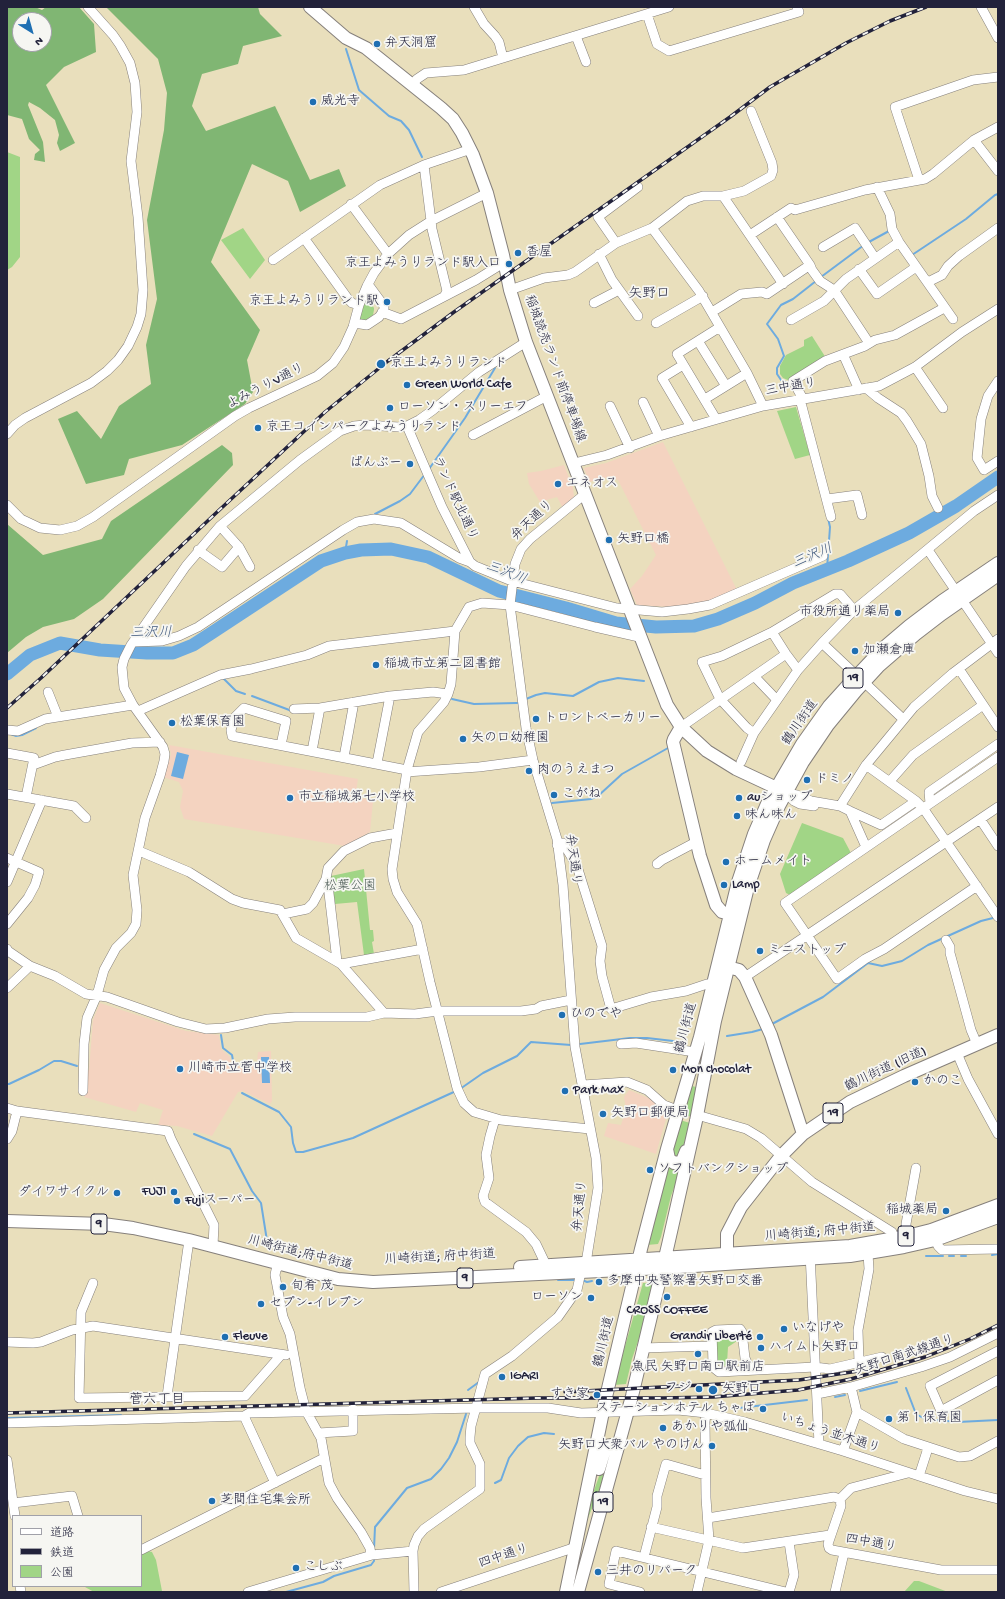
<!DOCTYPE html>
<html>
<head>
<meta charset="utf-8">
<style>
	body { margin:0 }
	#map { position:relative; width:1005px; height:1599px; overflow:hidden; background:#e9dfbc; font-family:"Gochi Hand","Klee One",sans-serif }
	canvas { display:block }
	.frame { position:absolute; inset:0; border:8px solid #22223b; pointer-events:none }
	.legend { position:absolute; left:12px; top:1515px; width:130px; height:72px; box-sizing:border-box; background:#f6f6f2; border:1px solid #a1a1a9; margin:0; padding:5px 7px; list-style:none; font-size:12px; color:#22223b }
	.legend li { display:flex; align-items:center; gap:8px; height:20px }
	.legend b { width:20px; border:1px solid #a1a1a9 }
	.north { position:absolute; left:12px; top:12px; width:40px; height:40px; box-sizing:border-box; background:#f6f6f2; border:1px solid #a1a1a9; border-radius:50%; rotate:143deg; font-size:11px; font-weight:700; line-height:16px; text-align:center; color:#22223b }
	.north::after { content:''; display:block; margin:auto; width:14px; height:18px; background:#1f6fb2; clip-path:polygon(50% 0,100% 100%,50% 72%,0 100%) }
</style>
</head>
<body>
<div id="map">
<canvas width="1005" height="1599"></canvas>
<div class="frame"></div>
<ul class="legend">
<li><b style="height:5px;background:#fff"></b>道路</li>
<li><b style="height:5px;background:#22223b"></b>鉄道</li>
<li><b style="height:11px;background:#a1d586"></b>公園</li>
</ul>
<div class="north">N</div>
</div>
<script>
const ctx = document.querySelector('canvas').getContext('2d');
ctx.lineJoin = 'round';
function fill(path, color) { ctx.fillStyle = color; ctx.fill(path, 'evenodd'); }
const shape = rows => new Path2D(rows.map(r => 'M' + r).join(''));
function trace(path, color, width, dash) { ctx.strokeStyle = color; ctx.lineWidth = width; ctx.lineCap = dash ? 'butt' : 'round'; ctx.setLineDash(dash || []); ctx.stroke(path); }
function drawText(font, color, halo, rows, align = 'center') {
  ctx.font = font + ' "Gochi Hand","Klee One",sans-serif'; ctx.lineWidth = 3.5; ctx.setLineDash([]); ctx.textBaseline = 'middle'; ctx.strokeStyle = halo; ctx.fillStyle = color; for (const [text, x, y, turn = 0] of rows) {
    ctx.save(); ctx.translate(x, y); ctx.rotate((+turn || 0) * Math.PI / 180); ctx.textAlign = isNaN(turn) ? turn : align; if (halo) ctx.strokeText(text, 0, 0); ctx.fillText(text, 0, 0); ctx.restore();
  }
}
fill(shape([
	[663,442,737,590,709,602,671,607,637,605,630,589,642,576,656,555,618,480,609,477,589,482,584,468,606,463],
	[564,465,573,488,574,498,563,508,557,497,540,502,529,484,527,473,541,471],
	[169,745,358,779,356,792,362,798,373,801,370,832,345,846,184,819,180,807,183,791,179,782,163,777,171,754],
	[100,1003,186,1031,219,1035,221,1049,230,1057,232,1068,257,1062,258,1052,271,1051,272,1101,270,1104,243,1091,238,1092,212,1136,177,1126,158,1125,163,1110,140,1103,136,1112,84,1097,87,1092,86,1071,89,1070,93,1020],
	[629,1090,653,1100,666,1110,667,1115,656,1154,604,1136,608,1123,621,1125,626,1109,624,1097]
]), '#f4d3c0');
fill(shape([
	[7,152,20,157,20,257,12,267,7,270],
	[243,228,265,260,250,279,221,240],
	[368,299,374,308,374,310,373,315,365,321,359,319,366,300],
	[812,336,826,358,790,381,783,378,780,374,780,366,786,355,804,346,804,340],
	[796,407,810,455,795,459,777,411],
	[802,823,843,838,851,853,790,895,786,893,780,874],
	[364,869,370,930,373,930,374,941,372,942,374,954,364,955,357,902,335,904,331,876],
	[692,1086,696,1087,692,1117,680,1114],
	[680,1120,690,1123,690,1126,679,1159,671,1156],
	[669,1165,682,1166,671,1196,661,1237,658,1244,647,1245],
	[643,1283,654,1283,645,1321,632,1359,626,1384,614,1385],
	[731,1333,737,1337,737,1341,728,1347,727,1363,725,1366,720,1363,717,1359,716,1337,719,1334],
	[609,1448,610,1462,585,1526,591,1499],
	[148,1551,152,1552,156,1560,162,1591,94,1592,85,1587,70,1586,141,1586,141,1554],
	[914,1581,919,1581,948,1592,904,1592]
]), '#a1d586');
fill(shape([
	[7,7,35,7,42,10,46,7,79,7,94,24,96,52,64,67,46,85,75,143,60,151,57,143,59,135,55,120,40,108,29,102,28,105,43,142,45,162,34,160,35,154,40,150,29,139,22,119,7,115],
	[20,20,44,20,44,44,20,44],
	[106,7,258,7,260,14,282,36,243,46,238,64,202,74,192,106,206,131,275,106,310,180,339,169,346,186,300,212,288,181,252,164,211,262,260,330,247,360,253,392,245,404,182,445,129,459,124,475,86,484,58,419,77,411,101,439,119,406,151,384,146,345,157,299,147,220,164,130,167,93,158,59],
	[222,445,232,453,233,465,103,599,74,619,43,627,26,637,7,653,7,524,43,555,102,539,111,521]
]), '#80b673');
fill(shape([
	[177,752,189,755,183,779,171,776],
	[261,1057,269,1057,270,1083,262,1083]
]), '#6dabdf');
trace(shape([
	[346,49,359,90,389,116,401,121,409,130,422,157],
	[867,243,889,231],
	[912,255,966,219,995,195,998,194],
	[821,277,864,245],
	[791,385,781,380,777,374,777,368,784,356,778,339,767,324,781,305,793,299,816,281],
	[429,469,465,418,495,368],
	[375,514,400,501,410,494,425,474],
	[345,553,347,541],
	[827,569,830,527,828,518],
	[224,679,236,691,245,694],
	[252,696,292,711],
	[452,699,474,704,517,703],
	[526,699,536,695,545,693,573,696,599,682,618,678,644,681],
	[11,734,16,736,22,735,36,728],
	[552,803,591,799,598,796,622,774,668,748],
	[772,1024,823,997,868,963,882,966,902,961,928,945,981,921,993,918],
	[221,1035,223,1048,232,1055,234,1066],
	[727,1036,752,1032,763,1029],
	[580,1044,630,1038,647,1038,682,1042],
	[7,1084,9,1084,39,1070,54,1061,61,1061,77,1066],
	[460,1089,483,1073,517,1056,531,1042,571,1045],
	[242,1093,279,1112,291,1127,293,1143,296,1152,303,1152,353,1138,456,1091],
	[194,1134,230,1149,252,1191,261,1203,268,1247],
	[992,1255,998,1254],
	[926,1256,943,1256],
	[949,1256,954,1256],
	[961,1256,966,1256],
	[558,1280,576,1280],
	[582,1280,587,1282,592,1281],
	[906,1388,916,1414,925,1419,958,1422,998,1420],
	[468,1390,479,1382],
	[860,1391,897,1382],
	[835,1397,845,1395],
	[739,1408,807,1400],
	[7,1418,121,1415],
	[495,1483,501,1480,509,1458,518,1446,528,1437,544,1433,554,1434],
	[374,1549,375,1527,407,1488,431,1479,441,1469,449,1458,457,1442,466,1414],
	[286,1592,323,1582,334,1576,371,1565,374,1561,374,1557]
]), '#6dabdf', 2);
trace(shape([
	[7,674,30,655,60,643,100,650,147,653,173,653,193,645,210,634,321,561,345,553,361,550,391,549,428,557,499,591,566,608,616,623,656,627,694,626,718,619,755,603,793,583,848,561,909,533,956,506,998,477]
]), '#6dabdf', 13);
const minor = shape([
	[474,7,484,24,495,36,499,42,503,58],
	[981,7,998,38],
	[647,14,657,44,669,51,799,12,797,7],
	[576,36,586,62],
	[412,85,417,79,426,73,464,70,669,7],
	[974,140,998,171],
	[424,165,432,229,447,291,445,295],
	[919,180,895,107,973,80,998,77],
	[877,187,890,214,892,229,899,242,953,319],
	[723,196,783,284],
	[351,204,388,254],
	[777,217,810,265,812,270,820,281,834,290,869,343],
	[652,228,699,291,747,373,763,406],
	[750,235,791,208,795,210,865,190,925,179,933,174,974,140,998,127],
	[304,238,348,299,352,303,359,305],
	[616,243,598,217,638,187],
	[823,247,855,228,875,258],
	[599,254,612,280,638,316],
	[273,260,380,185,424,165,471,149],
	[859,269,877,294,916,267],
	[928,282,942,275,948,266,959,256,998,228],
	[510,290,544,278,568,275,575,272,616,243,652,228,687,201,703,196,723,196,744,191,771,176,773,170,772,163,751,111],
	[594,303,619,290],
	[382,312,401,319,476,280,505,262],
	[712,312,741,294,762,292,767,294,810,265],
	[791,320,824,301,846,279,899,242],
	[354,323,367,325,379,317,384,310,384,306,370,287,367,286],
	[656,323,703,296],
	[698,341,726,386],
	[843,354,859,390],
	[683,365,662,378,691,427],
	[915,367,943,408],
	[998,381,988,396,981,419,977,458,984,470,998,461],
	[866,388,878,398,901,413,907,421,921,444,929,476,932,496,938,508],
	[705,399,747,373],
	[800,399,831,517],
	[803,399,793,381,825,361,865,346,875,340,895,335,944,308],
	[643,402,659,436],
	[610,406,630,448],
	[716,419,677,354,720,327],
	[407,426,442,507,470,562,475,566,512,581,617,608,662,612,688,609,710,605,823,556],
	[7,434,15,425,25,418,91,383,107,371,118,360,128,346,137,327,141,314,143,290,141,261,138,217,131,161,137,112,135,83,130,63,120,45,113,35,88,7],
	[473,435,547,396],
	[574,463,607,455,659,436,763,406,879,386,915,367,962,332,998,309],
	[585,494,530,539,521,549,515,564,510,605,526,728,533,760,557,839,563,885,575,1047,596,1158,598,1188,586,1263],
	[827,499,857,495,862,515],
	[7,505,21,519,40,528,60,530,77,526,93,517,235,416,249,408,317,376,333,363,344,347,353,327,359,305,367,286,374,273,388,254,409,235,431,221,487,193],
	[220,526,239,547,250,567],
	[198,550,222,567,239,547],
	[928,550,998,653],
	[772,632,786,654,798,670],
	[134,642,162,641,179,636,198,627,343,530,357,522,374,519,401,523,459,558,470,562],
	[822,643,856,675],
	[959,669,998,727],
	[754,676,777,700],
	[864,682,903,719],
	[48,692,58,717],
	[294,709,320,708,390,696,433,692,448,694],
	[138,711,220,675,251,669,307,655,329,646,455,631],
	[681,727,786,654],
	[7,730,18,731,45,719,133,705],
	[754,733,747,728,720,699,702,662,722,656,772,632,835,594,840,594,854,610],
	[281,745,286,721,244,708,235,717,231,730,232,736,407,770],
	[312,751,320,708],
	[7,753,34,758,26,797],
	[344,757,354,702],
	[741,762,754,733,798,670,822,643,854,610,974,511,998,495],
	[377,763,390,696],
	[33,765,55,757,65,755,132,743,160,742],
	[866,765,916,801,923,808,998,917],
	[406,772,479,767,533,760],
	[890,781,913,755,983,705],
	[786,793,797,795,811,801,840,806,850,811,866,847],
	[786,793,794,801,800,804,814,806],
	[7,794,74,806,86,818],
	[930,803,929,792,998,744],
	[840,806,866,765,914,707,953,673,998,639],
	[850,811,881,825,916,801],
	[980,819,998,846],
	[557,845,563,843,577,866,602,946,600,961,602,976,611,1009,651,997,686,991,707,984,713,984],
	[139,851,189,872,232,899,243,903,280,910,296,938,341,964,384,1013],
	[7,858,39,872,35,885,28,898,7,924],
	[657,864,662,860,696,842],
	[326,879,328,885,337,961],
	[7,882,42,800],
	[977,886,884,949,865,959,837,979,785,903,998,757],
	[283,914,307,909,313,903,326,879,328,868,344,851,370,838,397,833],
	[946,940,950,947,950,953,971,1030,977,1044],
	[7,949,8,951,30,966,55,976,86,994,107,997,178,1022,206,1029,225,1028,268,1019,295,1017,367,1017,384,1013,415,1014,438,1011,521,1011,536,1009,541,1006,571,1000],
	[341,964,423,949],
	[745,977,998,807],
	[7,988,30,966],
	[621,1044,636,1043,695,1052],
	[957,1053,968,1079,998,1134],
	[583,1085,627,1082,647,1090,664,1105,677,1110],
	[83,1091,84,1044,87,1018,97,995,104,970,116,948,131,933,136,924,137,910,133,875,145,818,160,776,164,761,165,754,163,747,133,705,124,688,122,667,124,659,131,645,186,566,220,526,300,460,340,431,354,426,365,425,399,427,407,426,419,420,433,410,479,372,526,342],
	[7,1108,17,1111,168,1131,171,1139,214,1225,213,1246],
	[697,1115,746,1129,761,1138,812,1182,892,1232,893,1239],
	[495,1119,490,1136,486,1155,489,1178,483,1196,485,1202,526,1232,536,1244,546,1265],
	[590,1129,501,1120,474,1112,464,1103,457,1088,430,982,417,924,397,892,393,879,392,869,407,770,418,732,444,702,448,694,451,684,455,631,469,607,482,603,510,605,595,627,639,637],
	[7,1139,12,1131,17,1111],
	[933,1235,938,1246,942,1250,998,1249],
	[907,1236,906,1224,916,1168],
	[810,1253,819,1444],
	[280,1264,276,1270,275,1275,283,1317,290,1334,300,1388,306,1411,321,1438,329,1483,337,1498,361,1532,370,1548,371,1555],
	[93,1283,81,1312,79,1398,245,1396,281,1355],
	[7,1342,33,1343,41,1342,72,1330,93,1326,286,1355],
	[642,1348,711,1346],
	[998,1351,930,1386,941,1411,998,1380],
	[859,1363,858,1330,869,1269,868,1254],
	[757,1370,748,1365,745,1358,742,1332,740,1329,716,1330,712,1332,713,1364,714,1368,719,1372,815,1367,830,1369,882,1357],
	[851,1387,857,1412],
	[817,1394,851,1387,921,1367,950,1357,998,1333],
	[167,1396,189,1240],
	[244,1416,249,1413,477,1408,548,1408,581,1413,678,1410,706,1413,745,1422,843,1451,965,1491,998,1499],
	[7,1423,244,1416,275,1483],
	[318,1433,353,1431,353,1409],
	[843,1451,857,1412,904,1439,959,1457,970,1456,998,1441],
	[7,1460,15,1516],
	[919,1476,928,1448],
	[840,1499,841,1506,828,1544,829,1548,832,1550,941,1570,998,1570],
	[840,1499,851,1488,908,1473],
	[13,1503,72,1496,78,1516],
	[708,1518,834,1497,840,1499],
	[651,1527,743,1548,830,1535],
	[789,1542,794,1575,789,1592],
	[141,1550,324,1458],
	[644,1557,657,1507,657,1496,666,1464,705,1475],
	[20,1586,21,1592],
	[248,1592,372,1555,413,1551],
	[414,1592,413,1551,414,1545,418,1536,424,1529,480,1489,480,1464,470,1443,470,1437,471,1426,485,1374,512,1356,558,1317,577,1290,581,1272],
	[441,1592,576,1547],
	[640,1592,609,1584,616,1551,786,1592],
	[697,1592,709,1540,706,1498,705,1422,706,1413],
	[835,1592,844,1553]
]);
const major = shape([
	[310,7,346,38,366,48,441,108,453,119,462,133,473,155,487,193,503,255,510,290,526,342,667,705,681,727,707,751,736,769,783,791],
	[681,727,674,739,673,742,700,856,716,905,722,912,730,914],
	[720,965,739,970,745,977,771,1035,803,1134],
	[667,1149,669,1159,674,1163,680,1162,682,1161,686,1151],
	[7,1221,103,1224,133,1228,189,1240,338,1279,373,1282,663,1268,850,1256,904,1247,935,1240,998,1217],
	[727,1263,727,1234,741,1207,781,1156,803,1134,850,1102,904,1076,998,1035],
	[520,1267,850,1246,907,1236,931,1230,998,1205],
	[599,1469,606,1446,612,1445,617,1451],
	[566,1592,606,1397,641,1249,667,1149,700,1037,738,882,754,834,767,804,802,744,829,706,848,685,882,649,909,626,942,601,998,563],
	[578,1592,632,1396,668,1245,696,1121,715,1021,748,887,764,840,779,806,803,762,828,725,856,691,879,666,916,634,942,614,998,575]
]);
trace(minor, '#86807c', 10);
trace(major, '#86807c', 14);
trace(minor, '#fff', 9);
trace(major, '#fff', 12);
const rail = shape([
	[7,708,41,678,215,514,325,412,388,361,454,312,730,117,770,87,846,43,890,21,926,7],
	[565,1392,799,1380,858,1371],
	[7,1413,538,1398,663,1398,713,1397,798,1390,851,1379,925,1357,970,1339,998,1325]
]);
trace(rail, '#22223b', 3.5);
trace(rail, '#f6f6f2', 2, [6]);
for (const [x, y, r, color] of [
	[377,44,4,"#1f6fb2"],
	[313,102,4,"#1f6fb2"],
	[518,253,4,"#1f6fb2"],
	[509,264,4,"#1f6fb2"],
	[387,302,4,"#1f6fb2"],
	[381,364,5,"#1f6fb2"],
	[407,385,4,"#1f6fb2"],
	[390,408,4,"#1f6fb2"],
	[258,428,4,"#1f6fb2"],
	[410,464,4,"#1f6fb2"],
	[558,484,4,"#1f6fb2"],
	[609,540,4,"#1f6fb2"],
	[898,613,4,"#1f6fb2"],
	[855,651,4,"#1f6fb2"],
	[376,665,4,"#1f6fb2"],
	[536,719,4,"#1f6fb2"],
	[172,723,4,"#1f6fb2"],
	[463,739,4,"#1f6fb2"],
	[529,771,4,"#1f6fb2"],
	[807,780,4,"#1f6fb2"],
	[554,795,4,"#1f6fb2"],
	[290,798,4,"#1f6fb2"],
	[739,798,4,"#1f6fb2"],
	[737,816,4,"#1f6fb2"],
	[726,862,4,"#1f6fb2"],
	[724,885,4,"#1f6fb2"],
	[760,951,4,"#1f6fb2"],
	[562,1015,4,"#1f6fb2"],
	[180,1069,4,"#1f6fb2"],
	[673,1070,4,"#1f6fb2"],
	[915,1082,4,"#1f6fb2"],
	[565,1091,4,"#1f6fb2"],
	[603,1114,4,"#1f6fb2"],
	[650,1170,4,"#1f6fb2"],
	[174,1192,4,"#1f6fb2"],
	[117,1193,4,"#1f6fb2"],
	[177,1201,4,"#1f6fb2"],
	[946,1211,4,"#1f6fb2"],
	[599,1282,4,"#1f6fb2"],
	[283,1287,4,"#1f6fb2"],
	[667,1297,4,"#1f6fb2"],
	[591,1298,4,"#1f6fb2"],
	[261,1304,4,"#1f6fb2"],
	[784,1329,4,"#1f6fb2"],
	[225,1337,4,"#1f6fb2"],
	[760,1337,4,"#1f6fb2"],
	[761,1348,4,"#1f6fb2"],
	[698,1354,4,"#1f6fb2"],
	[502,1377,4,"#1f6fb2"],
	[699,1389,4,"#1f6fb2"],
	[713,1390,5,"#1f6fb2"],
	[597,1395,4,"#1f6fb2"],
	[763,1409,4,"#1f6fb2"],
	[889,1419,4,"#1f6fb2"],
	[663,1428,4,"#1f6fb2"],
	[712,1446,4,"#1f6fb2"],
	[212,1501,4,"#1f6fb2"],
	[296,1568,4,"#1f6fb2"],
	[598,1572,4,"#1f6fb2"]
]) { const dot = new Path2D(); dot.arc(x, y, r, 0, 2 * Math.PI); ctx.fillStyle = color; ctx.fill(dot); trace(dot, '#f6f6f2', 1.5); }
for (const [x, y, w] of [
	[853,678,20],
	[833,1113,20],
	[99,1224,16],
	[906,1236,16],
	[465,1278,16],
	[603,1502,20]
]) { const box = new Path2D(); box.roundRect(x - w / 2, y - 10, w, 20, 3); ctx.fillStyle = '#f6f6f2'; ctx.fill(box); trace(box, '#22223b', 1); }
drawText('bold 12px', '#22223b', null, [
	["19",853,678],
	["19",833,1113],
	["9",99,1224],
	["9",906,1236],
	["9",465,1278],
	["19",603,1502]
]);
drawText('13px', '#22223b', '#f6f6f2', [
	["弁天洞窟",385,44],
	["威光寺",321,102],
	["香屋",526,253],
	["京王よみうりランド駅入口",501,264,"right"],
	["京王よみうりランド駅",379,302,"right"],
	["京王よみうりランド",390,364],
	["Green World Cafe",415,385],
	["ローソン・スリーエフ",398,408],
	["京王コインパークよみうりランド",266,428],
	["ばんぶー",402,464,"right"],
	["エネオス",566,484],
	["矢野口橋",617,540],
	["市役所通り薬局",890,613,"right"],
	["加瀬倉庫",863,651],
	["稲城市立第二図書館",384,665],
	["トロントベーカリー",544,719],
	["松葉保育園",180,723],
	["矢の口幼稚園",471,739],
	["肉のうえまつ",537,771],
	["ドミノ",815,780],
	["こがね",562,795],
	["市立稲城第七小学校",298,798],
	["auショップ",747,798],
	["味ん味ん",745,816],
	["ホームメイト",734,862],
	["Lamp",732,885],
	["ミニストップ",768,951],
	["ひのでや",570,1015],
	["川崎市立菅中学校",188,1069],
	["Mon chocolat",681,1070],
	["かのこ",923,1082],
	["Park Max",573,1091],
	["矢野口郵便局",611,1114],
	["ソフトバンクショップ",658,1170],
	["FUJI",166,1192,"right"],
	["ダイワサイクル",109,1193,"right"],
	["Fujiスーパー",185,1201],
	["稲城薬局",938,1211,"right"],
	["多摩中央警察署矢野口交番",607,1282],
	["旬肴 茂",291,1287],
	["ローソン",583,1298,"right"],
	["セブン-イレブン",269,1304],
	["CROSS COFFEE",667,1311,"center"],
	["いなげや",792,1329],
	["Fleuve",233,1337],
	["Grandir Liberté",752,1337,"right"],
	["ハイムト矢野口",769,1348],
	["魚民 矢野口南口駅前店",698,1368,"center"],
	["IGARI",510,1377],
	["フジ",691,1389,"right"],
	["矢野口",722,1390],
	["すき家",589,1395,"right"],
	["ステーションホテル ちゃぼ",755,1409,"right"],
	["第１保育園",897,1419],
	["あかりや弧仙",671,1428],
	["矢野口大衆バル やのけん",704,1446,"right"],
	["芝間住宅集会所",220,1501],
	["こしぶ",304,1568],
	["三井のリパーク",606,1572]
], 'left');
drawText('13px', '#22223b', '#f6f6f2', [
	["稲城読売ランド前停車場線",554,369,70],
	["よみうりV通り",266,387,-27],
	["三中通り",791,388,-10],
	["ランド駅北通り",454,499,65],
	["弁天通り",533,521,-43],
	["鶴川街道",801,723,-55],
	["弁天通り",572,860,82],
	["鶴川街道",687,1028,-75],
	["鶴川街道 (旧道)",886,1070,-25],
	["弁天通り",581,1206,-84],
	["川崎街道; 府中街道",820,1233,-5],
	["川崎街道;府中街道",300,1254,14],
	["川崎街道; 府中街道",440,1258,-3],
	["鶴川街道",605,1342,-77],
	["矢野口南武線通り",905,1356,-18],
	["いちょう並木通り",830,1434,18],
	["四中通り",871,1544,10],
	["四中通り",504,1557,-18]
]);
drawText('13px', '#485852', '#f6f6f2', [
	["松葉公園",350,887]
]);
drawText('14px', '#22223b', '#f6f6f2', [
	["矢野口",649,295],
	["菅六丁目",157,1401]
]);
drawText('italic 14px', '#40597d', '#f6f6f2', [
	["三沢川",813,557,-23],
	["三沢川",506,574,21],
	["三沢川",151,634,-1]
]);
</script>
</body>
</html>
